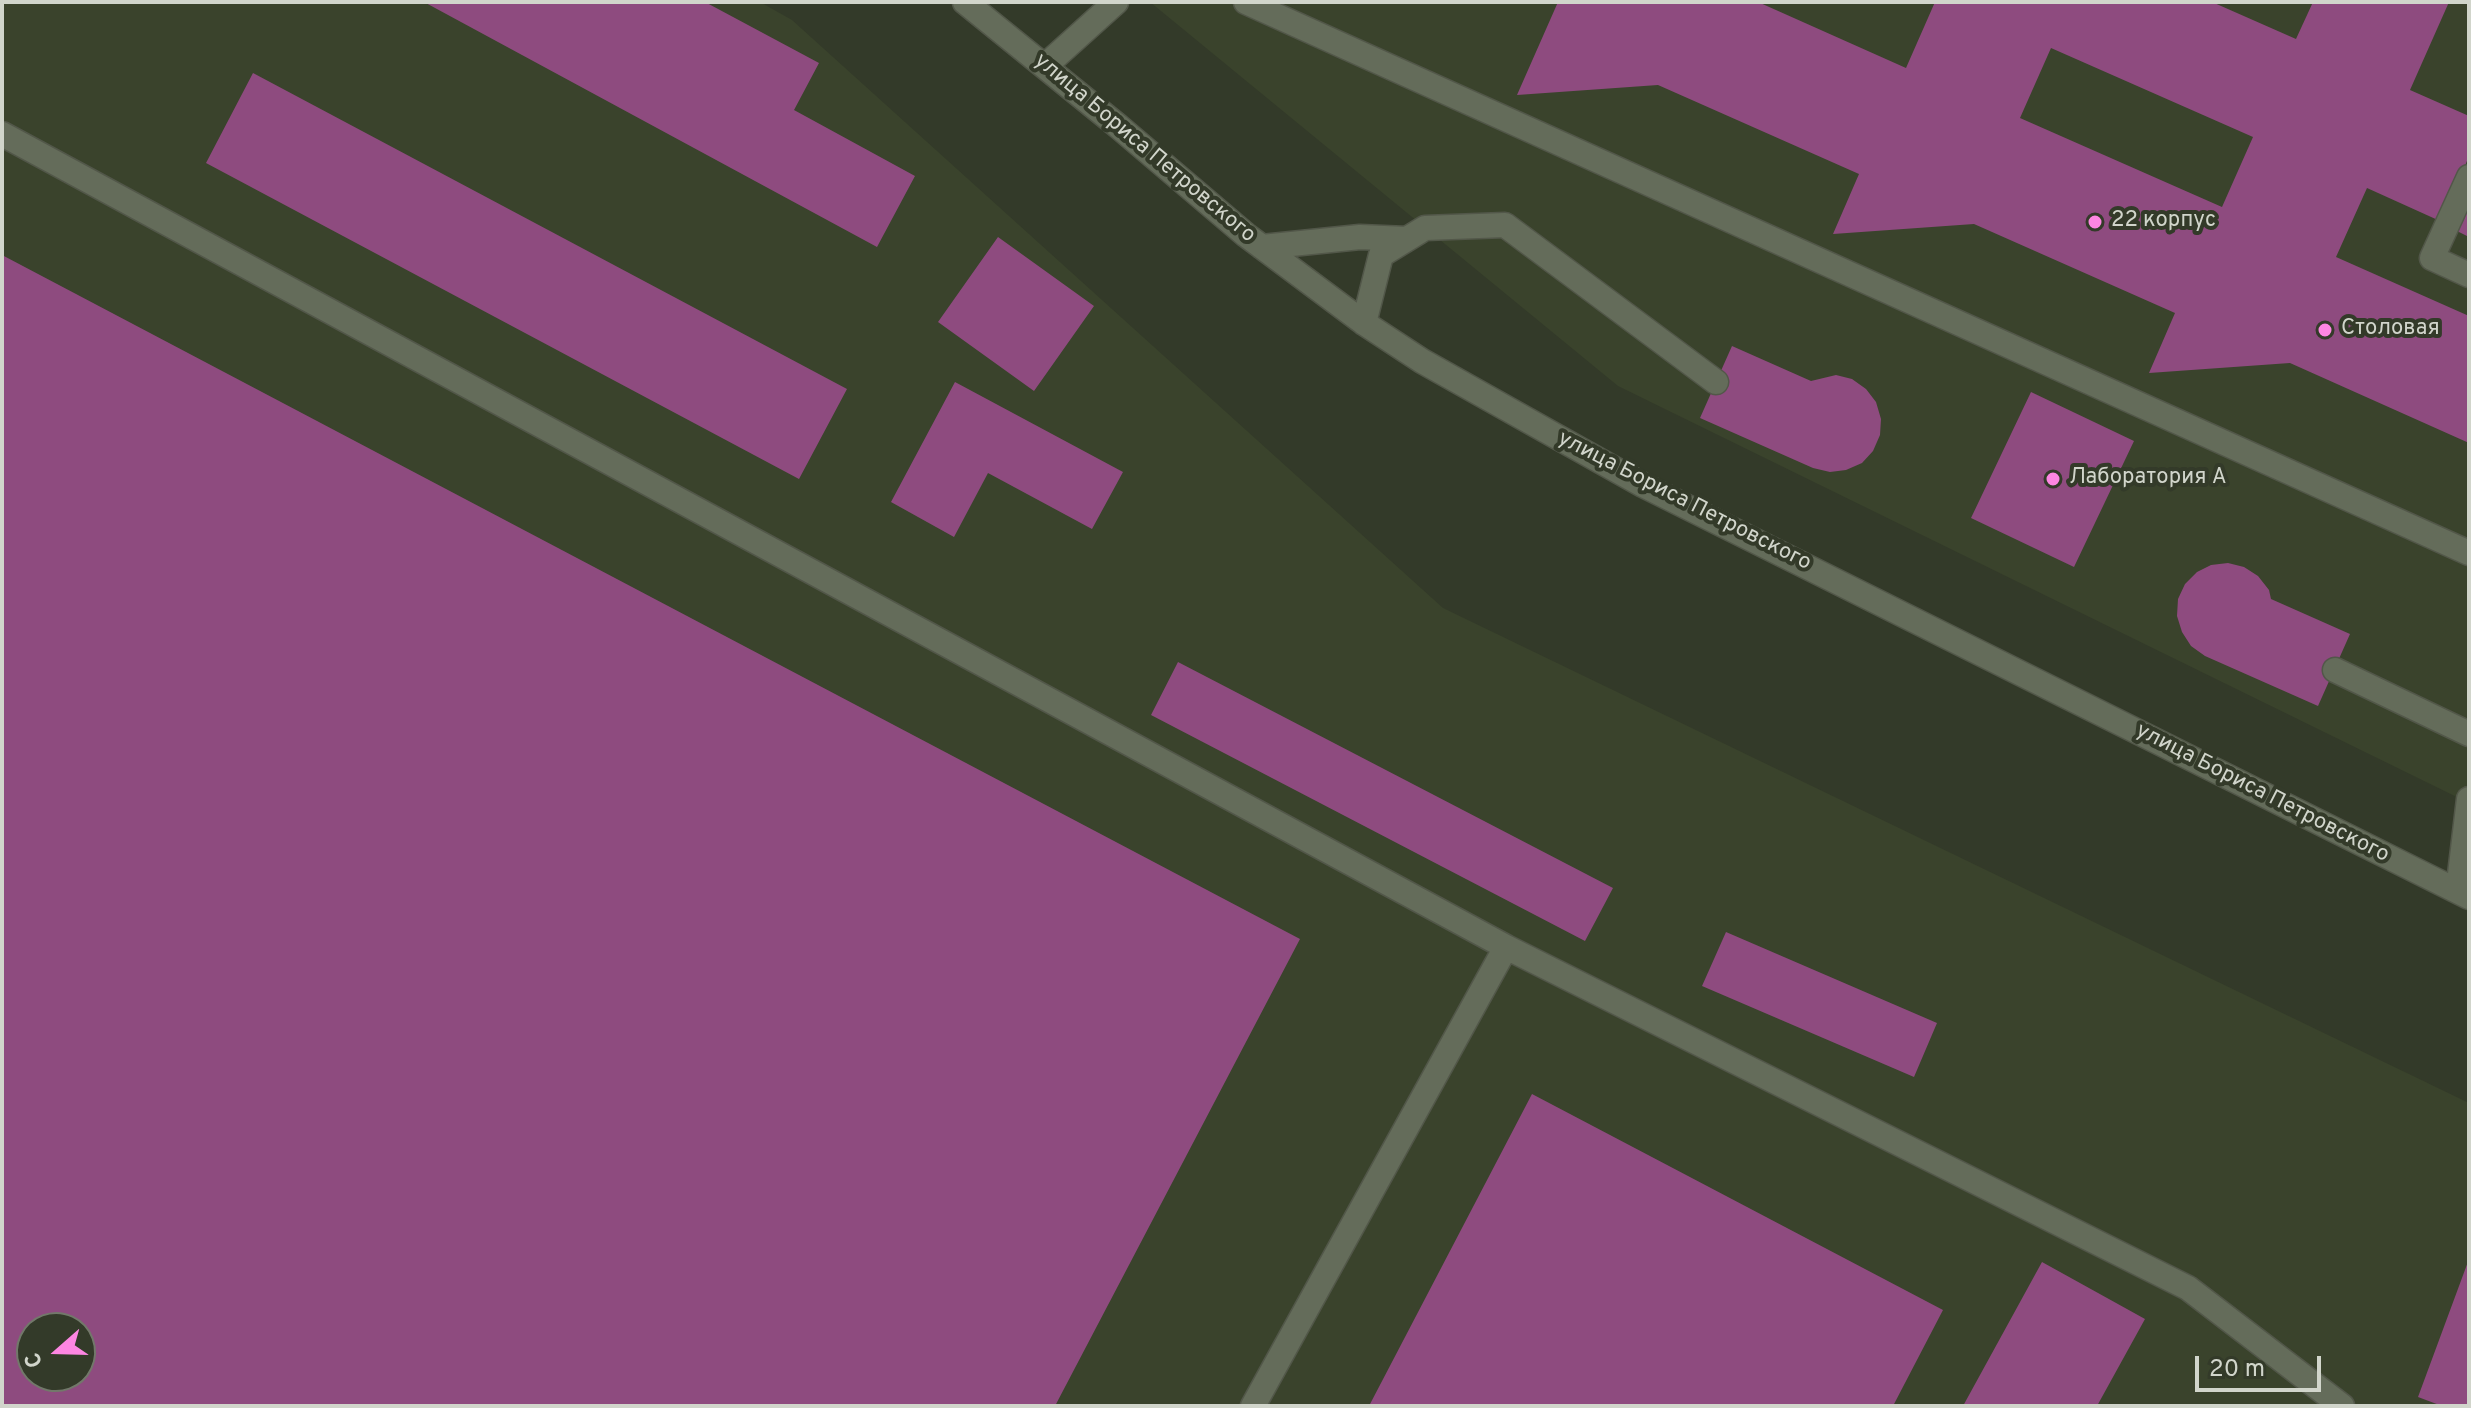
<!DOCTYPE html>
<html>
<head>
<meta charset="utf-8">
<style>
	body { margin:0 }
	#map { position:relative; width:2471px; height:1408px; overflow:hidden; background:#333a29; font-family:Overpass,sans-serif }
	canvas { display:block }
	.frame { position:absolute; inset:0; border:4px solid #d1d5cb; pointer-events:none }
	.north { position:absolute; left:16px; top:1312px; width:80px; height:80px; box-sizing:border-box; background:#333a29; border:2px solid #72786a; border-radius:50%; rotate:250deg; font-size:22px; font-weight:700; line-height:32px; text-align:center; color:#d1d5cb }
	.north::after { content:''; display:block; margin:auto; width:28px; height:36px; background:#fd86e2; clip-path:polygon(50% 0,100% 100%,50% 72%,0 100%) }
	.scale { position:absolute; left:2195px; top:1356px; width:126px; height:36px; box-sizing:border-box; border:4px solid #d1d5cb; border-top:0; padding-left:10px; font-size:24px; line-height:28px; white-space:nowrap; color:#d1d5cb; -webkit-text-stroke:6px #333a29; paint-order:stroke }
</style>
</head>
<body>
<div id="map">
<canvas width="2471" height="1408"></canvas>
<div class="frame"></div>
<div class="north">С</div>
<div class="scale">20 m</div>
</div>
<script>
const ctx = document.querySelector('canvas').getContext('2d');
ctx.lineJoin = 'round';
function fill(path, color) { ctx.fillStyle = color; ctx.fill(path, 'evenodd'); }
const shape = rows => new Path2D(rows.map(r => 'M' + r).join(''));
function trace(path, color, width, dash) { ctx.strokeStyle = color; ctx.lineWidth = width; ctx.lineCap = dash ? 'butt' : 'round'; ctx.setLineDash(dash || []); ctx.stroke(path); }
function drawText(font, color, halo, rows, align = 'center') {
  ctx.font = font + ' Overpass,sans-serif'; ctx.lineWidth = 8; ctx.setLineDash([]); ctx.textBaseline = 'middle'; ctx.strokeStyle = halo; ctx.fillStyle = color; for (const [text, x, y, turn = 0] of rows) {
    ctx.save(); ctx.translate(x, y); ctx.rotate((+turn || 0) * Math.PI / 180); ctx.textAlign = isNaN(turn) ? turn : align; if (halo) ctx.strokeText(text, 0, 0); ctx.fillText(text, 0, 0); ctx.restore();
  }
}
fill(shape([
	[2,2,760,2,792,20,1443,608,2469,1103,2469,1406,2,1406],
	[32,1328,80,1328,80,1376,32,1376],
	[1150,2,2469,2,2469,803,1618,386]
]), '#3a432c');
fill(shape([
	[424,2,705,2,819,63,794,110,915,176,877,247],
	[1558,2,1758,2,1906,68,1935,2,2212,2,2296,39,2313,2,2449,2,2410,90,2469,116,2469,156,2462,173,2440,221,2367,188,2336,257,2469,316,2469,443,2290,363,2149,373,2175,313,1974,224,1833,234,1859,174,1658,85,1517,95],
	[2051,48,2253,137,2222,207,2020,118],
	[253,73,847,389,799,479,206,163],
	[2469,203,2469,237,2457,231],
	[998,237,1094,306,1034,391,938,322],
	[2,255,1300,939,1055,1406,2,1406],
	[32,1328,80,1328,80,1376,32,1376],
	[1732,346,1811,381,1836,375,1852,379,1866,389,1876,402,1881,419,1880,435,1873,451,1862,463,1846,470,1830,472,1813,468,1700,418],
	[955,382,1123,472,1092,529,988,473,954,537,891,502],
	[2031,392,2134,441,2074,567,1971,518],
	[2228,563,2244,567,2258,576,2269,590,2271,599,2350,634,2318,706,2205,656,2191,646,2182,632,2177,616,2178,599,2185,584,2197,572,2211,565],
	[1178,662,1613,888,1585,941,1151,715],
	[1726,932,1937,1023,1914,1077,1702,986],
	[1532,1094,1943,1310,1893,1406,1369,1406],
	[2469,1259,2469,1406,2442,1406,2418,1397],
	[2042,1262,2145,1319,2097,1406,1963,1406]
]), '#8e4b7f');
const minor = shape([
	[965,2,1118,126,1246,235,1364,323,1422,361,1643,485,2469,897],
	[1246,2,2469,553],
	[1045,66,1116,2],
	[2,134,1506,947],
	[2469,177,2432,258,2469,275],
	[1262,247,1360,237,1407,239],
	[1364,323,1381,255,1425,228,1505,225,1716,382],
	[2335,670,2469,734],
	[2458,891,2469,799],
	[1253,1406,1506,947,2188,1288,2342,1406]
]);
trace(minor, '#525749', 27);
trace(minor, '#646c5a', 24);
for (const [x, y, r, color] of [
	[2095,222,8,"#fd86e2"],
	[2325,330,8,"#fd86e2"],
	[2053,479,8,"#fd86e2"]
]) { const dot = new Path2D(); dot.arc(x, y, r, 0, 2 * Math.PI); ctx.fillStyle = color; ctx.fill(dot); trace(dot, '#333a29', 3); }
drawText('22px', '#d1d5cb', '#333a29', [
	["улица Бориса Петровского",1144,149,40],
	["улица Бориса Петровского",1684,502,27],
	["улица Бориса Петровского",2262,794,27]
]);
drawText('22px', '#d1d5cb', '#333a29', [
	["22 корпус",2111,222],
	["Столовая",2341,330],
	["Лаборатория А",2069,479]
], 'left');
</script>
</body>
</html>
